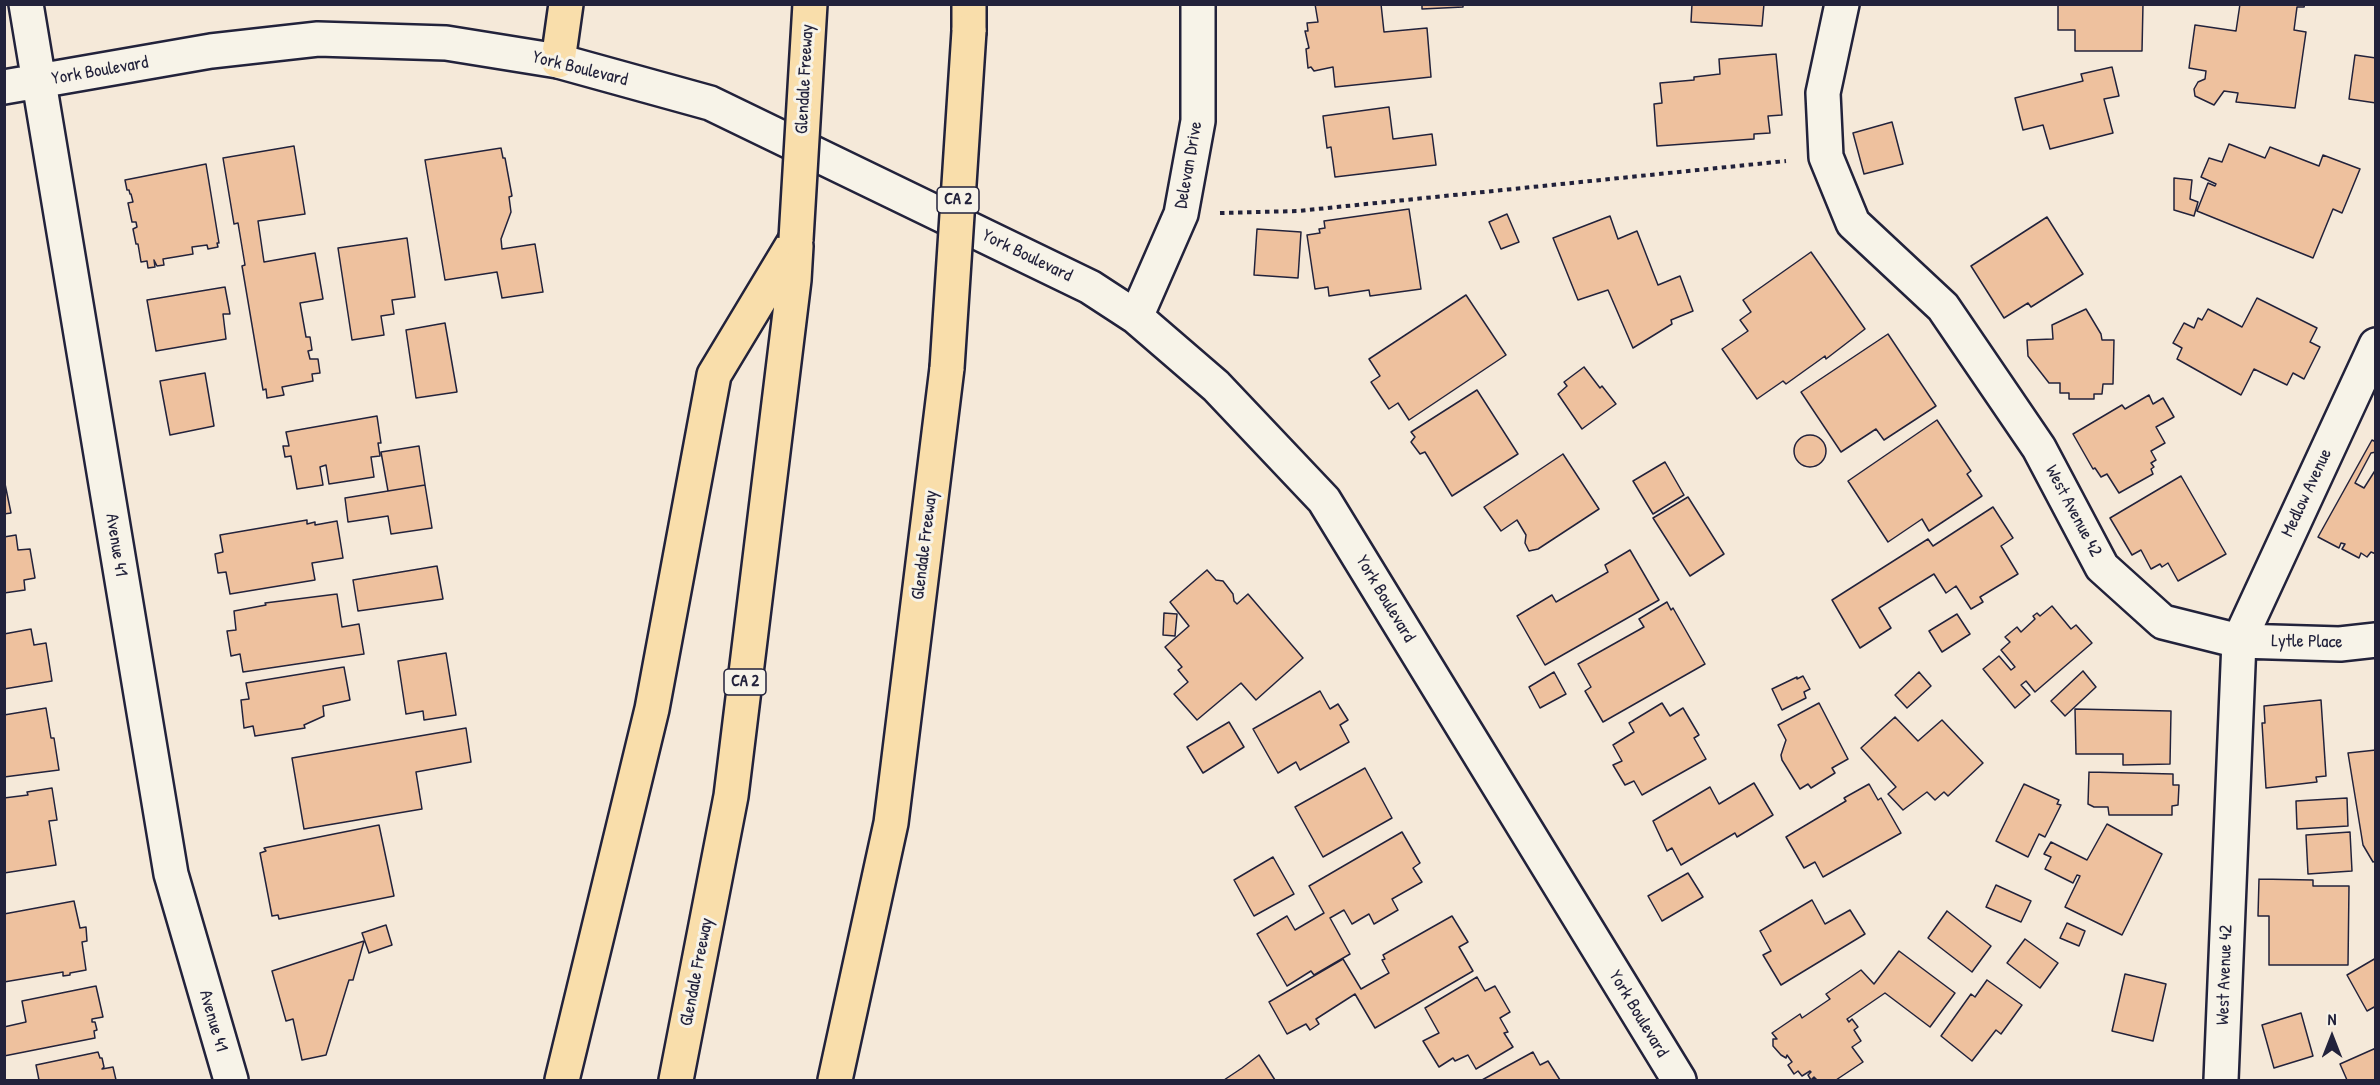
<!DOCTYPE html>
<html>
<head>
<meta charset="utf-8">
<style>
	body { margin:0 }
	#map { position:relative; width:2380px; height:1085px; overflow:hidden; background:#f5e9d9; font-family:"Patrick Hand",sans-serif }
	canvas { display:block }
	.frame { position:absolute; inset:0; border:6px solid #22223b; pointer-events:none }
	.north { position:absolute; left:2302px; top:1007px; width:60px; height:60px; -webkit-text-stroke:4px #f7f3e8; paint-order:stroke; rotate:0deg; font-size:16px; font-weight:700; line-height:24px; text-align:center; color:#22223b }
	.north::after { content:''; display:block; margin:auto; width:21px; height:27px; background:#22223b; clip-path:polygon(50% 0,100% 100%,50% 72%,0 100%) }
</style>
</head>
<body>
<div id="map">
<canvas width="2380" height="1085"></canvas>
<div class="frame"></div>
<div class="north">N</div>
</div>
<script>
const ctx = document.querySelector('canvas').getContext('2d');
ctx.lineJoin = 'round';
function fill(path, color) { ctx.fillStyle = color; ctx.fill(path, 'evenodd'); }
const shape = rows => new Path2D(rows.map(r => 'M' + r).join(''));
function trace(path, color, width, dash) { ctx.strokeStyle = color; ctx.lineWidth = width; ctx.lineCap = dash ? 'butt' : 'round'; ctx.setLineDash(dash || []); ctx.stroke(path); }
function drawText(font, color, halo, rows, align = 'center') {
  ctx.font = font + ' "Patrick Hand",sans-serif'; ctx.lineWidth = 6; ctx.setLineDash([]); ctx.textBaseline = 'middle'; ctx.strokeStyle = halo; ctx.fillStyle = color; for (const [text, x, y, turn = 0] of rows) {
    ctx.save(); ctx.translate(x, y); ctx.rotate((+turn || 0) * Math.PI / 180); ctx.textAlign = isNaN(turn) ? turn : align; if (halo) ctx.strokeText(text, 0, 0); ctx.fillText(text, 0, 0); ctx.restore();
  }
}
const building = shape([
	[1315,4,1381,4,1384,32,1427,28,1431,77,1335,87,1333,67,1314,71,1311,67,1308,68,1306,49,1309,48,1305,31,1308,31,1307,23,1318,22,1315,4],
	[1422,4,1463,4,1463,7,1422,9,1422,4],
	[1692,4,1764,4,1762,26,1691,22,1692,4],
	[2058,4,2143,4,2142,51,2075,51,2075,30,2058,30,2058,4],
	[2240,4,2305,4,2304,7,2297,7,2294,30,2306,32,2295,108,2236,102,2238,93,2224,91,2214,105,2195,96,2194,89,2198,82,2205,79,2206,71,2189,68,2195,25,2236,31,2240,4],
	[1776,54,1782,115,1768,116,1770,133,1754,134,1754,139,1657,146,1654,104,1662,103,1660,83,1694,80,1694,77,1720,74,1719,59,1776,54],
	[2355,55,2376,58,2376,103,2349,99,2355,55],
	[2112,67,2119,96,2104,99,2113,133,2050,149,2043,125,2023,130,2015,98,2083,81,2081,74,2112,67],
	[1389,107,1393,139,1432,134,1436,165,1335,177,1331,147,1327,148,1323,116,1389,107],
	[1892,122,1903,164,1864,174,1853,133,1892,122],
	[2229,144,2265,158,2270,147,2319,166,2323,155,2360,169,2342,213,2333,209,2313,258,2197,211,2208,183,2215,186,2216,184,2201,177,2209,158,2222,162,2229,144],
	[294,146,305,214,258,221,264,262,315,253,323,299,300,303,306,337,310,337,312,350,308,351,310,359,318,359,320,373,312,374,313,381,282,387,284,395,267,398,266,389,263,390,242,266,245,265,238,223,234,224,223,158,294,146],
	[501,148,503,158,505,158,512,196,509,197,511,212,501,239,502,249,535,244,543,292,502,298,497,272,445,280,425,160,501,148],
	[206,164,219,243,217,243,218,247,208,249,207,245,192,247,193,254,163,259,164,265,157,266,154,260,155,267,148,268,147,261,141,262,138,244,136,244,133,229,137,227,136,222,132,222,128,203,133,202,131,194,130,194,129,190,127,190,125,180,206,164],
	[2174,178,2192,180,2190,199,2198,202,2194,216,2174,210,2174,178],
	[1409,209,1421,289,1370,296,1369,290,1329,296,1328,287,1315,289,1307,235,1320,233,1319,229,1325,228,1324,221,1409,209],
	[1507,214,1519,242,1501,249,1489,222,1507,214],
	[1610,216,1618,239,1637,231,1658,285,1680,276,1693,311,1671,320,1672,324,1633,348,1608,290,1578,300,1553,238,1610,216],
	[2047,217,2083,274,2031,307,2028,303,2004,318,1971,266,2047,217],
	[1257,229,1301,232,1298,278,1254,275,1257,229],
	[407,238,415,297,392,300,394,314,381,316,384,335,352,340,338,248,407,238],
	[1811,252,1865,329,1826,359,1825,356,1786,384,1783,381,1757,399,1722,349,1748,331,1740,320,1751,312,1743,300,1811,252],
	[225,287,230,314,223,314,226,339,156,351,147,300,225,287],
	[1466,295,1506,355,1409,420,1398,403,1389,409,1371,382,1380,376,1369,359,1466,295],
	[2257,298,2317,328,2310,342,2320,347,2304,379,2293,373,2287,385,2254,369,2241,395,2177,359,2182,348,2173,343,2184,323,2194,328,2198,318,2202,320,2208,309,2242,327,2257,298],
	[2086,309,2101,334,2102,340,2114,340,2113,384,2103,384,2102,394,2094,394,2094,399,2069,399,2069,393,2060,393,2060,383,2049,383,2028,356,2027,340,2053,339,2052,325,2086,309],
	[445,323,457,392,416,398,406,330,445,323],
	[1888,334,1936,406,1884,440,1876,429,1841,452,1801,392,1888,334],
	[1584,367,1600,388,1602,386,1616,404,1582,429,1558,394,1567,386,1564,382,1584,367],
	[205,373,214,426,170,435,160,381,205,373],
	[1477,390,1518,454,1452,496,1425,452,1420,454,1411,442,1415,437,1411,432,1477,390],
	[2149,395,2153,404,2163,398,2174,417,2156,427,2165,443,2151,451,2156,460,2151,463,2154,467,2151,469,2153,474,2119,493,2107,474,2101,477,2095,468,2093,469,2073,434,2122,405,2125,409,2149,395],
	[377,416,381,443,378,443,380,456,371,457,374,477,329,484,326,465,320,467,323,485,297,489,291,456,285,457,283,446,289,446,286,432,377,416],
	[1937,420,1971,471,1967,474,1982,496,1929,531,1922,519,1888,542,1848,481,1937,420],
	'1794 451a16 16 0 1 1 32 0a16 16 0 1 1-32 0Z',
	[2372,440,2376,442,2376,452,2371,453,2355,483,2364,488,2376,469,2376,554,2371,552,2367,557,2361,553,2359,558,2342,549,2345,544,2341,543,2339,548,2318,537,2372,440],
	[419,446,425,485,388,491,381,452,419,446],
	[1563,454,1599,509,1538,549,1529,551,1525,543,1526,535,1517,520,1501,531,1484,507,1563,454],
	[1665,462,1684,495,1653,514,1633,481,1665,462],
	[2181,476,2226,554,2178,581,2168,563,2162,567,2160,564,2151,569,2141,550,2132,555,2110,518,2181,476],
	[4,479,11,513,4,514,4,479],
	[425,485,432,528,391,534,388,516,348,522,345,498,425,485],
	[1688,497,1724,554,1690,576,1653,518,1688,497],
	[1993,507,2013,538,2001,546,2018,574,1980,597,1983,602,1971,609,1956,586,1946,593,1934,574,1879,608,1891,628,1860,648,1832,600,1928,539,1933,546,1993,507],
	[307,520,307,524,315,522,315,525,337,521,343,558,312,563,315,580,230,594,226,572,218,573,215,554,223,552,220,535,307,520],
	[16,535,18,550,30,549,35,578,24,580,25,590,4,593,4,537,16,535],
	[1630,550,1659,600,1545,665,1517,616,1552,595,1556,602,1608,572,1605,565,1630,550],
	[437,566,443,599,358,611,353,580,437,566],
	[1207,570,1216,580,1223,581,1233,594,1234,601,1237,604,1248,594,1303,658,1256,700,1241,683,1197,720,1174,694,1188,682,1178,670,1182,667,1165,647,1189,626,1170,602,1207,570],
	[337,594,342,627,359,624,364,654,243,672,240,654,231,656,227,631,236,630,234,611,266,605,265,603,337,594],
	[1667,602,1671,610,1673,608,1705,664,1603,722,1585,691,1591,687,1578,664,1644,627,1639,619,1667,602],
	[2052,606,2071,629,2076,625,2092,643,2035,692,2026,681,2021,685,2030,695,2015,708,1983,669,1999,656,2011,670,2015,667,2001,650,2010,642,2005,637,2017,627,2021,632,2035,619,2033,616,2037,613,2040,616,2052,606],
	[1164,613,1177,614,1175,636,1163,635,1164,613],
	[1957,614,1970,634,1942,652,1929,631,1957,614],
	[31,629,34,645,46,643,52,681,4,689,4,634,31,629],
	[446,653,456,715,424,720,423,711,406,714,398,661,446,653],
	[344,667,350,700,323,706,324,716,304,725,305,728,255,736,253,726,244,728,241,700,249,699,246,683,344,667],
	[2083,671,2096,687,2065,716,2051,701,2083,671],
	[1554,672,1566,694,1540,708,1529,687,1554,672],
	[1919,672,1931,686,1907,708,1895,695,1919,672],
	[1803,676,1810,689,1804,692,1806,698,1782,710,1772,689,1797,677,1797,679,1803,676],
	[1320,691,1330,709,1338,704,1348,720,1340,725,1349,742,1300,770,1296,762,1278,773,1253,729,1320,691],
	[2321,700,2326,776,2316,777,2317,782,2266,788,2262,723,2265,723,2264,706,2321,700],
	[1662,703,1670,716,1683,708,1699,735,1694,738,1706,759,1642,795,1634,781,1625,785,1613,765,1622,761,1613,745,1634,732,1629,723,1662,703],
	[1819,703,1848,759,1832,768,1835,773,1811,788,1808,784,1800,789,1782,760,1781,755,1786,740,1778,725,1819,703],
	[46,708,51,738,54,738,59,770,4,777,4,715,46,708],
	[2075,709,2171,711,2170,764,2123,765,2123,754,2076,754,2075,709],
	[1895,717,1918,741,1942,720,1983,763,1948,796,1944,792,1935,800,1927,792,1903,810,1888,794,1896,787,1861,748,1895,717],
	[1229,722,1244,747,1203,773,1187,747,1229,722],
	[466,728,471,762,416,772,422,809,304,829,292,758,466,728],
	[2376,750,2376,861,2373,862,2363,845,2348,753,2376,750],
	[1365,768,1392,818,1323,857,1295,807,1365,768],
	[2089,772,2173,774,2173,785,2179,785,2178,805,2172,806,2172,815,2109,815,2108,807,2094,807,2088,804,2089,772],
	[1754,783,1773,815,1737,837,1735,833,1681,865,1672,848,1667,851,1653,821,1710,787,1719,804,1754,783],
	[1869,784,1878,800,1881,798,1901,833,1823,877,1815,862,1804,868,1786,837,1846,801,1844,798,1869,784],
	[2024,784,2059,800,2057,804,2061,805,2045,837,2039,834,2028,857,1996,841,2024,784],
	[52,788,57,820,49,821,56,865,4,873,4,798,28,795,27,792,52,788],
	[2347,798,2348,826,2297,829,2296,801,2347,798],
	[2107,824,2162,854,2122,935,2065,907,2080,876,2077,875,2073,883,2045,869,2051,857,2044,854,2051,842,2087,860,2107,824],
	[379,825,394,896,279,919,278,915,272,916,260,853,266,851,264,848,379,825],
	[1402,832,1420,863,1413,868,1422,882,1392,899,1398,910,1374,924,1369,914,1352,924,1344,910,1330,918,1350,954,1314,975,1311,971,1287,986,1257,934,1287,916,1295,930,1324,913,1309,886,1402,832],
	[2350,832,2352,871,2308,874,2306,835,2350,832],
	[1273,857,1294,894,1254,916,1234,880,1273,857],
	[1688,873,1703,897,1662,921,1648,896,1688,873],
	[2259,879,2313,880,2313,886,2349,886,2348,965,2269,965,2269,916,2258,916,2259,879],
	[1996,885,2031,901,2021,922,1986,907,1996,885],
	[1812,900,1825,924,1850,910,1865,934,1781,985,1763,955,1771,951,1760,931,1812,900],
	[74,901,80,928,86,927,87,941,82,942,86,970,70,973,70,975,63,976,63,972,4,982,4,914,74,901],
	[1947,911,1991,946,1972,972,1928,938,1947,911],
	[1452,916,1468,942,1459,947,1473,971,1375,1028,1355,994,1316,1019,1319,1024,1310,1030,1306,1024,1287,1034,1269,1002,1343,959,1361,989,1389,973,1382,960,1385,959,1383,955,1452,916],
	[2067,923,2085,931,2079,946,2060,938,2067,923],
	[386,925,392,945,369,953,362,933,386,925],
	[2025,939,2058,963,2040,988,2007,963,2025,939],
	[364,941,353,980,349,980,326,1055,302,1060,293,1019,286,1021,272,971,364,941],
	[1899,951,1955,993,1930,1027,1885,993,1847,1019,1849,1022,1852,1019,1858,1027,1854,1030,1861,1041,1852,1047,1863,1062,1836,1080,1817,1080,1814,1077,1811,1080,1808,1075,1811,1072,1810,1071,1802,1076,1798,1071,1794,1074,1788,1065,1792,1062,1787,1055,1786,1058,1781,1055,1773,1046,1773,1039,1777,1039,1772,1033,1800,1014,1802,1018,1830,999,1826,994,1861,970,1874,984,1899,951],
	[2376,958,2376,1006,2367,1011,2347,975,2376,958],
	[2125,974,2166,984,2153,1041,2112,1031,2125,974],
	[1477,977,1485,991,1495,986,1510,1012,1500,1018,1508,1032,1504,1033,1513,1047,1476,1069,1468,1055,1455,1061,1453,1058,1439,1067,1423,1041,1439,1033,1425,1008,1477,977],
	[1987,980,2022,1005,2001,1034,1996,1030,1972,1061,1941,1036,1971,994,1975,997,1987,980],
	[96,986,103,1017,92,1019,92,1022,95,1022,97,1030,94,1031,95,1038,4,1056,4,1027,26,1022,22,1001,96,986],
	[2301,1013,2313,1056,2274,1068,2262,1025,2301,1013],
	[2376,1048,2376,1080,2347,1080,2340,1064,2376,1048],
	[98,1052,100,1058,102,1058,104,1067,102,1069,113,1067,116,1080,39,1080,36,1065,98,1052],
	[1533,1052,1540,1065,1548,1061,1560,1080,1482,1080,1533,1052],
	[1259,1055,1275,1080,1224,1080,1242,1068,1259,1055]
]);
fill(building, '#eec19e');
trace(building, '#22223b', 1.5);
const minor = shape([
	[26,4,171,874,231,1080],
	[1842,4,1823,93,1826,157,1853,223,1943,307,2039,448,2102,567,2163,622,2239,641,2340,644,2376,640],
	[4,87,211,51,318,39,446,43,558,61,710,103,1090,287,1136,317,1216,386,1324,500,1679,1080],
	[1136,317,1181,214,1198,121,1198,4],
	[2221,1080,2239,641,2376,345]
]);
const highway = shape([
	[969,4,969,31],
	[558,61,566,4],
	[562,1080,652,709,714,375,796,239],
	[676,1080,731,796,794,280,796,246],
	[835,1080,891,823,947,368]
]);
trace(minor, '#22223b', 38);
trace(highway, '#22223b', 38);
trace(shape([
	[1220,213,1298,211,1786,161]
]), '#22223b', 4, [4.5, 4.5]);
trace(minor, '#f7f3e8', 33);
trace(highway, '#f9deab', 33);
const highwayBridge = shape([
	[796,239,810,4],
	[947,368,969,31]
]);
trace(highwayBridge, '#22223b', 38, []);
trace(highwayBridge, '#f9deab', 33);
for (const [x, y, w] of [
	[958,200,42],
	[745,682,42]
]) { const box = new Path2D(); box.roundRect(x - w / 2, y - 13, w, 26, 4.5); ctx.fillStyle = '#f7f3e8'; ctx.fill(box); trace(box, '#22223b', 1.5); }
drawText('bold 16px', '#22223b', null, [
	["CA 2",958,200],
	["CA 2",745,682]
]);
drawText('18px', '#22223b', '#f7f3e8', [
	["York Boulevard",580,69,14],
	["York Boulevard",100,71,-10],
	["Glendale Freeway",805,79,-87],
	["Delevan Drive",1189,165,-80],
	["York Boulevard",1027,256,26],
	["Medlow Avenue",2307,493,-65],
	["West Avenue 42",2073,511,62],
	["Avenue 41",116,545,81],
	["Glendale Freeway",925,545,-83],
	["York Boulevard",1385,599,59],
	["Lytle Place",2307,642,1],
	["Glendale Freeway",697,972,-79],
	["West Avenue 42",2225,975,-88],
	["York Boulevard",1638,1014,59],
	["Avenue 41",213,1021,74]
]);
</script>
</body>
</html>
